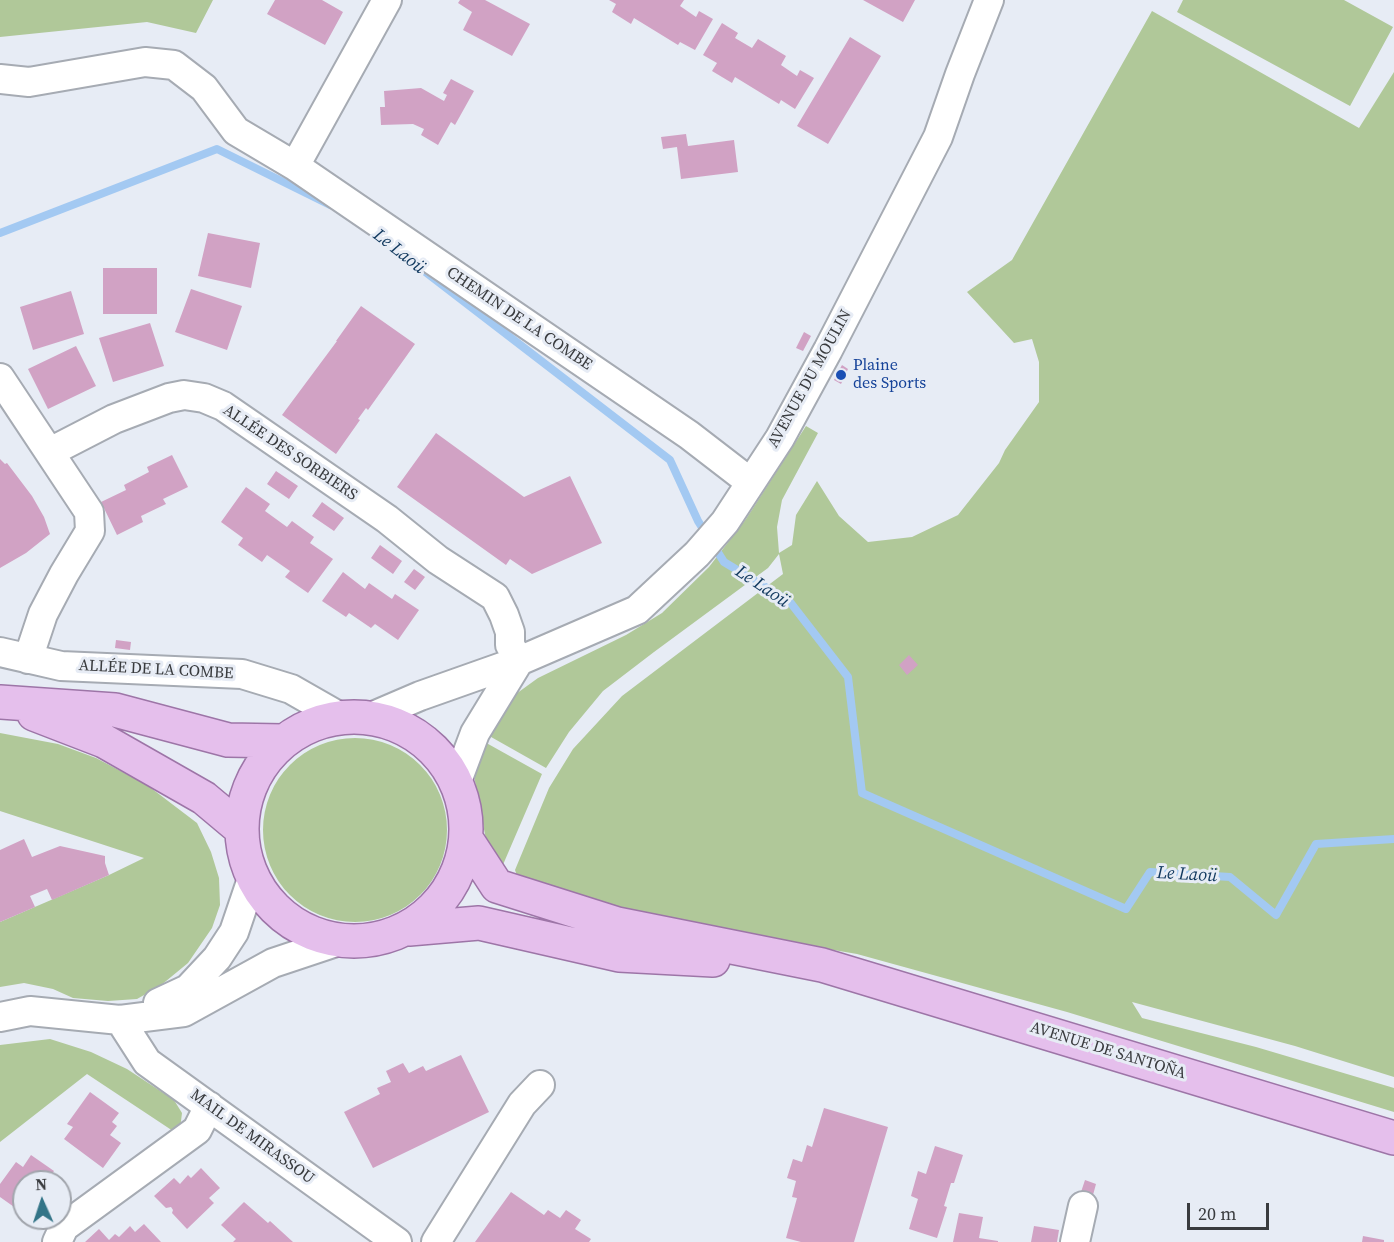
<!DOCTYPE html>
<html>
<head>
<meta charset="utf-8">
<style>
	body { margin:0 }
	#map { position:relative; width:1394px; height:1242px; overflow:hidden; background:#e7ecf5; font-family:"Source Serif 4",serif }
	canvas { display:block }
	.north { position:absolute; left:12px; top:1170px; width:60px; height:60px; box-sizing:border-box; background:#e7ecf5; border:2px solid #a1a5ac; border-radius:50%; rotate:357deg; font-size:16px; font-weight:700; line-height:24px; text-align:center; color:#393b3e }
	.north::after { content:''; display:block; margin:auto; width:21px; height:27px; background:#337487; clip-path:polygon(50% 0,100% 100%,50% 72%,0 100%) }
	.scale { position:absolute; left:1187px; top:1203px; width:82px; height:27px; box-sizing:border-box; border:3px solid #393b3e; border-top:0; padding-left:8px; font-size:18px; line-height:21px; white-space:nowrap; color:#393b3e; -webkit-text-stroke:4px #e7ecf5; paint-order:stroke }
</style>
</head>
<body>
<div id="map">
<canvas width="1394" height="1242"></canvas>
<div class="north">N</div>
<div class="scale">20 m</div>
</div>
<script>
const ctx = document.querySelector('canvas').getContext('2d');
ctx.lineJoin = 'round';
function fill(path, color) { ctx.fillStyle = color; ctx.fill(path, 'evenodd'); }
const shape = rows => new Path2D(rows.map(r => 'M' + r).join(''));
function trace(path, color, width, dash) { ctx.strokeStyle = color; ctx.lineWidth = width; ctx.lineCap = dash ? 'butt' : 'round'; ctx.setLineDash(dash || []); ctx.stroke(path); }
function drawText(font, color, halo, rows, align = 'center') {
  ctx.font = font + ' "Source Serif 4",serif'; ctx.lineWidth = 6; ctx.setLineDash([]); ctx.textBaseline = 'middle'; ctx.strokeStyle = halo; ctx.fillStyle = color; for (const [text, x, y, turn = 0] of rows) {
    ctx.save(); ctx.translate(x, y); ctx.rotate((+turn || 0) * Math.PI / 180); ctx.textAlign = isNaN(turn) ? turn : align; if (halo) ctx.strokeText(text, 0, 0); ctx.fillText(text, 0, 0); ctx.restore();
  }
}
fill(shape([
	[0,0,213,0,196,33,147,22,0,37],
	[1183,0,1344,0,1393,27,1350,106,1177,12],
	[1152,11,1359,128,1394,72,1394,1077,1295,1046,1132,1002,1142,1018,1256,1047,1394,1088,1394,1112,1067,1012,857,954,694,926,521,887,515,870,549,788,573,749,622,696,783,574,779,554,768,568,654,652,603,691,569,732,546,768,484,733,509,699,538,678,626,635,662,613,709,567,746,519,806,426,818,433,782,500,777,527,779,553,792,545,796,515,817,481,839,516,868,542,912,537,958,515,999,463,1005,450,1039,402,1039,362,1032,339,1014,343,967,292,1012,260],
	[0,733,58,744,96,758,147,785,197,823,211,852,219,878,220,905,212,928,188,963,160,986,137,999,108,1001,73,998,53,989,24,983,0,987,0,922,109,875,144,858,0,811],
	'263 830a92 92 0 1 1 184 0a92 92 0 1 1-184 0Z',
	[481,740,542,774,502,867,487,845,474,776],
	[50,1039,91,1052,127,1069,174,1100,182,1113,180,1129,176,1133,87,1074,0,1142,0,1045]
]), '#b0c899');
trace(shape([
	[0,233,217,149,330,205],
	[419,267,670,460,698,521,724,562,790,602,848,677,862,793,1126,909,1150,872,1230,877,1276,915,1316,844,1394,839]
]), '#a3c9f2', 8);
fill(shape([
	[275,0,322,0,343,12,325,45,267,14],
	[460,0,485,0,530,24,512,56,463,30,472,12,458,3],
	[609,0,684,0,680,6,696,17,699,11,713,19,695,50,680,42,678,45,634,18,631,24,612,12,616,4],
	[863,0,915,0,903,22],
	[722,23,738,33,735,38,752,48,758,39,786,56,781,65,797,76,800,70,814,78,795,109,781,100,779,104,735,77,732,83,712,71,717,63,703,55],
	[850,37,881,56,828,144,797,126],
	[451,79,474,91,455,125,451,122,438,145,421,135,424,129,413,124,381,125,380,107,385,107,384,91,421,88,444,101,447,95,443,93],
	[686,134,688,146,734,140,738,172,681,179,677,147,663,149,661,137],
	[208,233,260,243,251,288,198,276],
	[103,268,157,268,157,314,103,314],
	[191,289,242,306,227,350,175,332],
	[71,291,84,334,33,350,20,307],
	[361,306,415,344,368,410,366,408,358,419,360,420,336,454,282,415,337,341,336,341],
	[150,323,164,366,113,382,99,338],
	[804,332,811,336,803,351,796,348],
	[76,346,96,386,48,409,28,369],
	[842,365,848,369,841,384,834,380],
	[436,433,524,497,570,476,602,543,532,574,510,559,506,565,397,487],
	[172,455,188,487,163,499,166,504,141,516,143,522,117,535,101,502,126,490,124,485,149,472,147,467],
	[0,459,5,464,7,463,32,496,44,517,50,534,26,553,0,568],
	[276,471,298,486,289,499,267,484],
	[246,487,270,504,265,511,287,527,292,521,314,537,310,543,333,559,308,593,285,577,290,571,267,555,262,562,238,545,243,538,221,522],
	[322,502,344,518,334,531,312,516],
	[380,545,402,561,393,574,371,558],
	[414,569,425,577,415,590,404,582],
	[343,572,365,589,369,583,392,599,395,594,419,610,398,640,375,624,371,628,349,613,346,617,322,601],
	[116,640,131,642,130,650,115,648],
	[909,655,918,665,907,675,899,665],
	[24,839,32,857,60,846,105,856,105,863,109,875,52,900,47,889,30,896,35,907,0,922,0,850],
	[461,1055,489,1112,373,1168,344,1112,380,1094,377,1088,391,1082,386,1071,403,1063,409,1073,423,1066,426,1071],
	[90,1092,119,1113,112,1122,117,1126,110,1135,121,1143,103,1168,64,1139,73,1127,67,1124],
	[824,1108,888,1127,854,1242,801,1242,786,1238,797,1198,792,1197,796,1181,787,1178,793,1159,802,1162,807,1145,812,1147],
	[935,1146,963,1155,954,1183,951,1183,944,1206,947,1207,937,1238,909,1229,918,1199,911,1196,918,1171,926,1174],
	[31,1155,54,1171,46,1182,24,1182,24,1214,0,1197,0,1184,16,1162,23,1167],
	[201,1168,220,1188,209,1198,214,1203,187,1229,172,1213,173,1210,171,1207,166,1208,154,1196,174,1178,180,1184,188,1175,191,1178],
	[1085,1180,1096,1184,1093,1195,1081,1192],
	[511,1192,544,1215,548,1210,560,1218,566,1210,581,1220,575,1229,591,1239,589,1242,475,1242],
	[244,1202,268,1223,270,1221,293,1242,233,1242,236,1239,221,1225],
	[959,1213,983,1217,979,1238,998,1241,998,1242,953,1242],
	[144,1224,161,1242,85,1242,99,1229,109,1240,115,1234,119,1237,130,1226,135,1232],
	[1034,1226,1059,1230,1057,1242,1031,1242],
	[1363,1236,1384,1240,1384,1242,1362,1242]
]), '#d1a2c4');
const minor = shape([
	[0,79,29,82,145,62,174,65,204,88,236,131,295,166,689,435,750,482],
	[295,166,387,0],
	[0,378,89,512,90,531,64,574,43,614,28,659],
	[50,452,114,419,169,398,184,395,204,398,223,406,387,519,438,560,495,597,504,615,510,632,510,645,519,661],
	[0,652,61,666,242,674,291,689,340,717],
	[371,717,420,696,519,661,637,610,697,554,725,522,780,438,828,350,938,137,960,74,989,0],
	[457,781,475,733,519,661],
	[158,1003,188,989,217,958,234,932,252,879],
	[0,1017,30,1011,120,1020,184,1012,273,963,339,941],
	[120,1020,147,1062,397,1242],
	[57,1242,64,1227,197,1130,209,1106],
	[436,1242,522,1104,540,1085],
	[1075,1242,1083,1206]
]);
const major = shape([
	[0,702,115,710,228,740,283,741],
	[34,714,104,741,204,798,241,829],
	'242 829a112 112 0 1 1 224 0a112 112 0 1 1-224 0Z',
	[467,840,497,886,617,924,822,965,1394,1138],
	[409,929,479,923,619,955,713,960]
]);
trace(minor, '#a6abb3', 32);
trace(major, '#9d75a7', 36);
trace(minor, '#fff', 28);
trace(major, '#e5bfec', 33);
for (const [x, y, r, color] of [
	[841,375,6,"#1a4fb4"]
]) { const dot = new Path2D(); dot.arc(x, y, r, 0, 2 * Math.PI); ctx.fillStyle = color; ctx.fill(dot); trace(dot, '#e7ecf5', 2); }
drawText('16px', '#393b3e', '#e7ecf5', [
	["CHEMIN DE LA COMBE",519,319,34],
	["AVENUE DU MOULIN",810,379,-61],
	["ALLÉE DES SORBIERS",290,453,34],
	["ALLÉE DE LA COMBE",156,670,3],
	["AVENUE DE SANTOÑA",1108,1051,17],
	["MAIL DE MIRASSOU",252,1137,36]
]);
drawText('16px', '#164399', '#e7ecf5', [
	["Plaine",853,366],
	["des Sports",853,384]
], 'left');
drawText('italic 18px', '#10385e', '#e7ecf5', [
	["Le Laoü",399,252,38],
	["Le Laoü",762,587,34],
	["Le Laoü",1187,875,3]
]);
</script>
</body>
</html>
